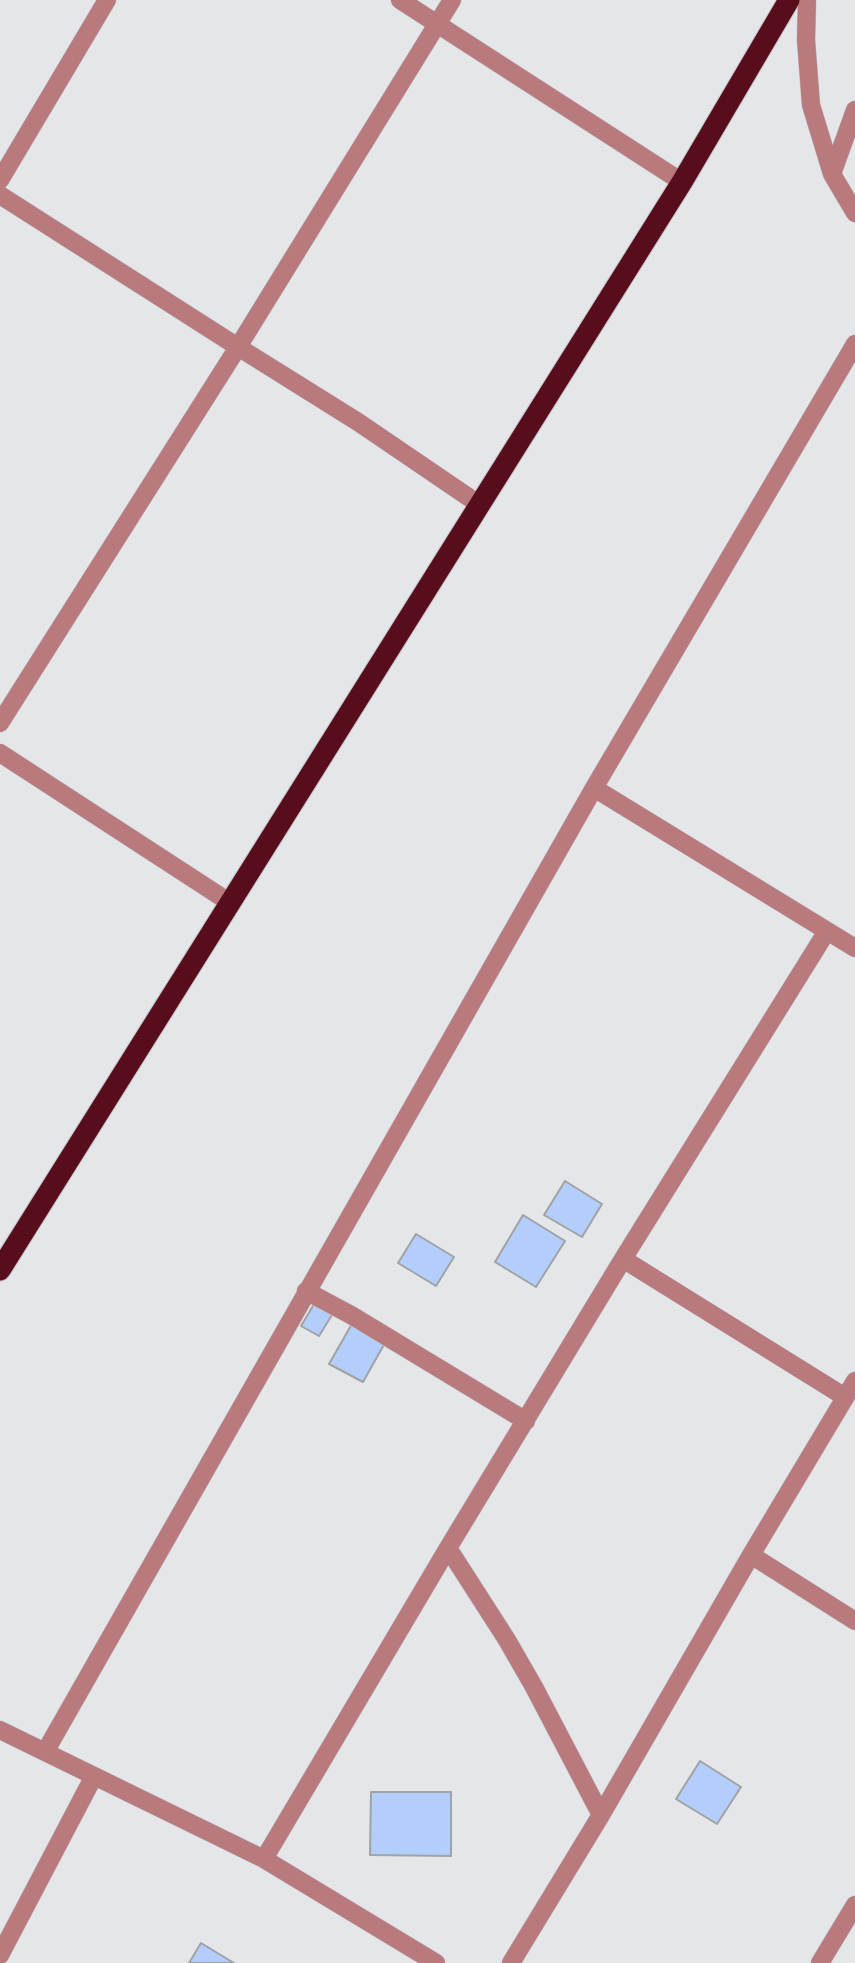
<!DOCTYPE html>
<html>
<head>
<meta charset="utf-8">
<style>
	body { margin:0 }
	canvas { display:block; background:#e5e6e9 }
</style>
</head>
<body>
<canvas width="855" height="1963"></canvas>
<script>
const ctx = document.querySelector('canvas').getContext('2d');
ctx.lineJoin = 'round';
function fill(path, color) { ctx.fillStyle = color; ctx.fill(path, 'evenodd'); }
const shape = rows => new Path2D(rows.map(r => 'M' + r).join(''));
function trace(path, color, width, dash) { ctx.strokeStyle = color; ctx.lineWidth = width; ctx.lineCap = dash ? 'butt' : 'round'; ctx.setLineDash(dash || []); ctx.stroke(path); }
const building = shape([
	[565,1181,602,1204,582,1237,544,1215,565,1181],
	[523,1215,565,1241,536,1287,495,1262,523,1215],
	[416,1234,454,1257,436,1286,398,1263,416,1234],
	[317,1299,335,1310,319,1336,301,1326,317,1299],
	[353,1322,386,1341,363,1382,329,1364,353,1322],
	[700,1761,741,1787,717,1824,676,1799,700,1761],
	[371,1792,451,1792,451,1856,370,1855,371,1792],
	[201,1943,234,1963,189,1963,201,1943]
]);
fill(building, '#b3cefa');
trace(building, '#a1a2a4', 2);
const minor = shape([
	[400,0,682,182],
	[807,0,806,40,811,105,832,174,855,213],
	[832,174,855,110],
	[0,180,107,0],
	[0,195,238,347,358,422,480,505],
	[0,723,238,347,452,0],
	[0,753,229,902],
	[594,788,855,948],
	[623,1259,845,1397],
	[306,1291,351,1315,526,1421],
	[448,1548,507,1640,534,1687,601,1815],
	[751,1555,855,1621],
	[0,1730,264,1859,436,1963],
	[45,1752,594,788,855,344],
	[264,1859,448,1548,623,1259,827,931],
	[0,1955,94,1776],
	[511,1963,601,1815,751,1555,855,1381],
	[820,1963,855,1905]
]);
const highway = shape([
	[0,1270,682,182,789,0]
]);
trace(minor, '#c3c4c6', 19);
trace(highway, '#c3c4c6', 23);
trace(minor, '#b87a7d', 18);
trace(highway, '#570d1b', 21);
</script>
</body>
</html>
